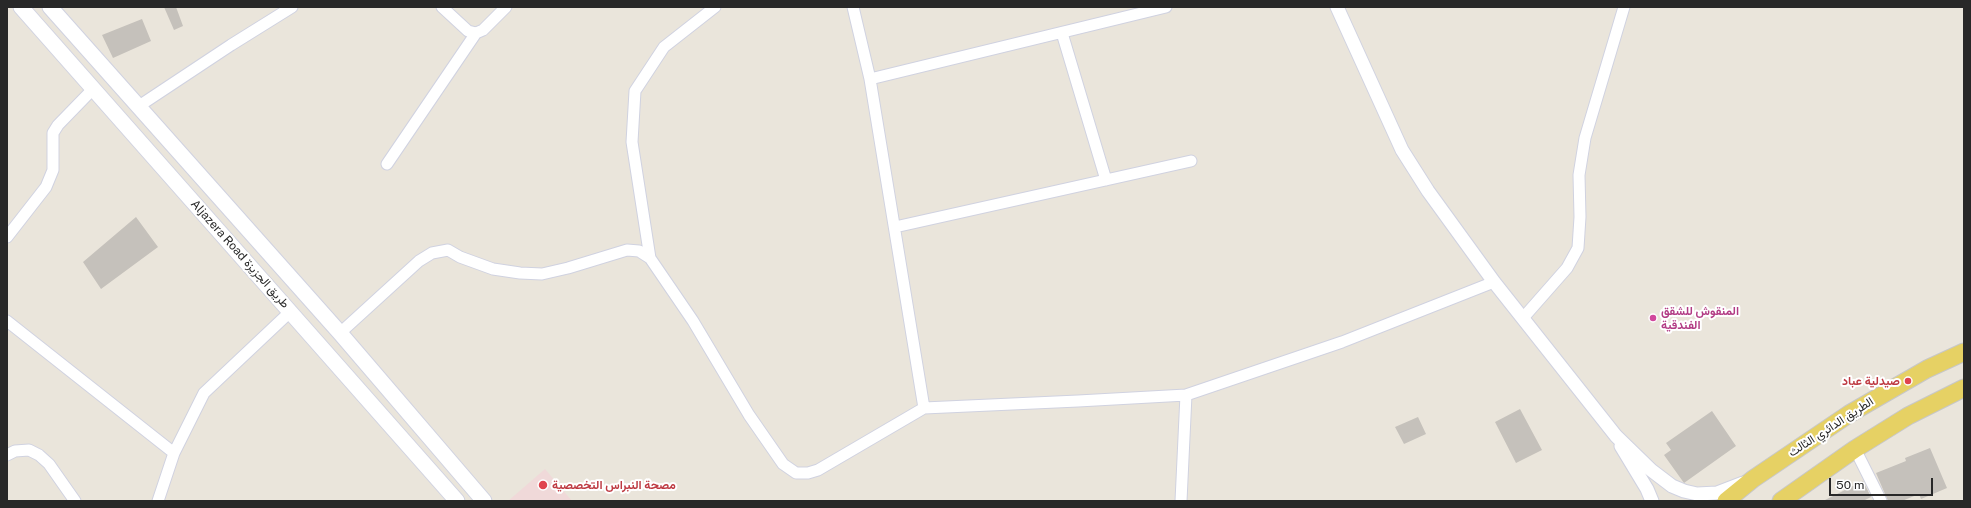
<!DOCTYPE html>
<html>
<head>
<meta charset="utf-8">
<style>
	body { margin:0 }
	#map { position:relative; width:1971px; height:508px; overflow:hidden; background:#eae5db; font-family:"Public Sans",sans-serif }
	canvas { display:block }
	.frame { position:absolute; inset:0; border:8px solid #282828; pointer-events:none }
	.scale { position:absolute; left:1829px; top:478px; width:104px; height:18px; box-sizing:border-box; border:2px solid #282828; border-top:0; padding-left:5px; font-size:12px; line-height:14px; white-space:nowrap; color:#282828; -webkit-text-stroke:3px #fff; paint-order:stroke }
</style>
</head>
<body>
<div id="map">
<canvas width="1971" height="508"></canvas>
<div class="frame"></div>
<div class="scale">50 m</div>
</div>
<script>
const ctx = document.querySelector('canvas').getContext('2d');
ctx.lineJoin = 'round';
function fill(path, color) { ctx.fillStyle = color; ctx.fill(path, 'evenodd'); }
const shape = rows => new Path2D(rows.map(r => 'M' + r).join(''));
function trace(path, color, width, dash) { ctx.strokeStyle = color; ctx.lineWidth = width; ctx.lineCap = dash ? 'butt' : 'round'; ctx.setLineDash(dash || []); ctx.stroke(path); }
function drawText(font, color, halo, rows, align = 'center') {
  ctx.font = font + ' "Public Sans",Vazirmatn,sans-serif'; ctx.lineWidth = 4; ctx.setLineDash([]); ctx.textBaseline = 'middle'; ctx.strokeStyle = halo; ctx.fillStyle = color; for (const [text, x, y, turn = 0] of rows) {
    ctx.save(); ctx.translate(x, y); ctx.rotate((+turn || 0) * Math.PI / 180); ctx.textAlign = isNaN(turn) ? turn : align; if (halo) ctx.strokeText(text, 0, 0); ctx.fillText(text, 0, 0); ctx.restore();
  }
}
fill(shape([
	[545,469,572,501,508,501]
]), '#f0d9d9');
fill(shape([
	[164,7,176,7,183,26,174,30],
	[142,19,151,41,113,58,102,35],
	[136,217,158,247,101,289,83,262],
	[1520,409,1542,450,1516,463,1495,422],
	[1712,411,1736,446,1684,483,1664,455,1671,450,1666,443],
	[1418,417,1426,434,1404,444,1395,427],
	[1930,448,1947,488,1921,499,1919,494,1902,501,1888,501,1876,473,1906,461,1905,458],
	[1863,481,1871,497,1863,501,1823,501]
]), '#c5c1bb');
const minor = shape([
	[442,7,468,31,476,33],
	[853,7,870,79,924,408],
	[1062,33,1106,180],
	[870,79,1166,7],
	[139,106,231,45,292,7],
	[387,164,476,33,483,30,506,7],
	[895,227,1191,161],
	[7,237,46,187,53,170,53,133,58,125,93,89],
	[650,258,632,142,635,91,664,47,715,7],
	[1523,318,1567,268,1578,248,1580,217,1579,175,1585,138,1624,7],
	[7,321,174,453],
	[340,333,419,261,432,253,448,250,460,257,493,269,520,273,542,274,568,268,627,250,639,251,650,258,693,321,749,415,783,464,796,473,808,473,818,470,924,408,1078,401,1186,395,1342,342,1494,282],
	[1855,449,1881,501],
	[7,455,15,451,29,450,39,455,49,464,75,501],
	[158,501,174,453,204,393,291,311],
	[1181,501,1186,395]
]);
const tertiary = shape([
	[1337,7,1402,150,1428,191,1494,282,1616,436,1651,470,1672,486,1684,491,1697,494,1717,493,1743,483],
	[1621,446,1647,489,1652,501]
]);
const secondary = shape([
	[21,7,457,501],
	[50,7,340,333,484,501]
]);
const primary = shape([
	[1726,501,1753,479,1849,414,1927,369,1964,352],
	[1781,501,1855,449,1908,416,1964,388]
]);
trace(minor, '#d0d2e0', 13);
trace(tertiary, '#d0d2e0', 15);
trace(secondary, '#d0d2e0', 17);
trace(primary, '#c7c7c7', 19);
trace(minor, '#fff', 11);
trace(tertiary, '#fff', 13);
trace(secondary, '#fff', 15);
trace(primary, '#e6d164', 17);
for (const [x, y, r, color] of [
	[1653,318,4,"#d1479c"],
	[1908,381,4,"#e0444e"],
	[543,485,5,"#e0444e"]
]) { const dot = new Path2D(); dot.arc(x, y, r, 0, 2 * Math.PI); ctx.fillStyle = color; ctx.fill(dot); trace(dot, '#fff', 1.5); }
drawText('12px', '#282828', '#fff', [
	["Aljazera Road طريق الجزيزة",240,254,48],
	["الطريق الدائري الثالث",1831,427,-33]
]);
drawText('bold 12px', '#b23c85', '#fff', [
	["المنقوش للشقق",1661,311],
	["الفندقية",1661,325]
], 'left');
drawText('bold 12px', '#be3a42', '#fff', [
	["صيدلية عباد",1900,381],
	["مصحة النبراس التخصصية",552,485,"left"]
], 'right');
</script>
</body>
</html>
